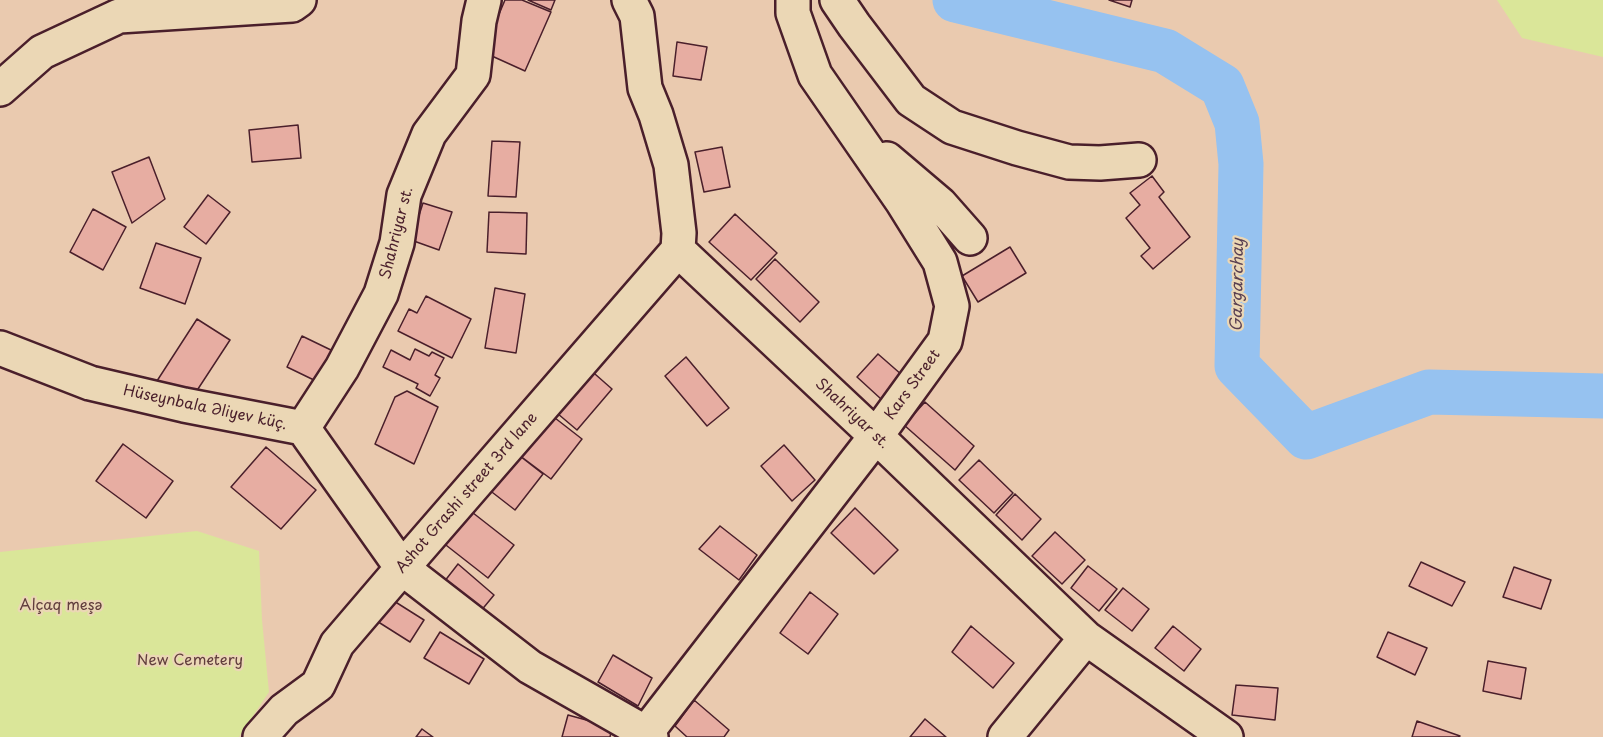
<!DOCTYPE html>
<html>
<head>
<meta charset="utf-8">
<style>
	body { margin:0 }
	canvas { display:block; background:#eacaaf }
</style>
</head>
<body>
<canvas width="1603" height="737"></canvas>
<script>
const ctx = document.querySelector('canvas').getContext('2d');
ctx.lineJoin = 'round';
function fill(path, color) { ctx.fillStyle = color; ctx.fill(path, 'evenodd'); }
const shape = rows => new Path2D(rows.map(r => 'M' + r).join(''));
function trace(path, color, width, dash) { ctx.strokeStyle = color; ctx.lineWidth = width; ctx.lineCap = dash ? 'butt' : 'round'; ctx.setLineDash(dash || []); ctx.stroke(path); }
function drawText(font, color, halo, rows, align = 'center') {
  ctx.font = font + ' "Playpen Sans",sans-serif'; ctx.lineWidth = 4.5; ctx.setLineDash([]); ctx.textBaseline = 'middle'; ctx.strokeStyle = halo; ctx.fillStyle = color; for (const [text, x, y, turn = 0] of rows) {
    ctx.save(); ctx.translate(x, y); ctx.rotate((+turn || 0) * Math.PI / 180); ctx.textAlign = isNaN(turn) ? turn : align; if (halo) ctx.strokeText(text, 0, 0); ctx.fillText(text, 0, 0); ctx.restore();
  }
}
fill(shape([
	[1497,0,1603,0,1603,57,1522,38],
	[197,531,259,551,262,620,269,692,239,737,0,737,0,552]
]), '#dae699');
trace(shape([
	[955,0,1165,51,1222,86,1237,123,1241,164,1237,366,1306,437,1429,392,1603,396]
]), '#96c2f0', 45);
const building = shape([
	[505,0,522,0,551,12,525,71,483,52,505,0],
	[528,0,555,0,551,10,528,0],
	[1109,0,1132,0,1130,7,1109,0],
	[677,42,707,47,701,80,673,76,677,42],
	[298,125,301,158,252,162,249,130,298,125],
	[492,141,520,142,516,197,488,196,492,141],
	[722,147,730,187,704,192,695,152,722,147],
	[149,157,165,199,132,223,112,172,149,157],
	[1152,176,1164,192,1159,197,1190,237,1153,269,1141,256,1150,248,1126,218,1140,205,1130,193,1152,176],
	[208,195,230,212,206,244,184,227,208,195],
	[423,203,452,212,439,250,411,240,423,203],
	[93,209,126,227,103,270,70,252,93,209],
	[489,212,527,213,526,254,487,252,489,212],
	[735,214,777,253,751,280,709,242,735,214],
	[156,243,201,258,185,304,140,288,156,243],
	[1010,247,1026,273,978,302,962,276,1010,247],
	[775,259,819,302,800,322,756,279,775,259],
	[495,288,525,294,516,353,485,348,495,288],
	[426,296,471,319,452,358,398,331,409,309,417,313,426,296],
	[197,319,230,340,196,392,155,384,197,319],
	[302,336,333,351,318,382,287,367,302,336],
	[415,349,429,356,432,352,444,358,435,375,440,378,430,396,416,388,418,384,383,367,391,350,410,360,415,349],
	[878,354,902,375,881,399,857,377,878,354],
	[686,357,729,408,707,426,665,376,686,357],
	[587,367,612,389,577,430,551,408,587,367],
	[407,391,438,407,414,464,375,444,395,397,407,391],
	[925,402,974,446,955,470,904,425,925,402],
	[546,411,582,439,551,479,515,452,546,411],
	[123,444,173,481,146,518,96,481,123,444],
	[784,445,815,480,792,501,761,466,784,445],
	[266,447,316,490,281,529,231,487,266,447],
	[516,453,543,474,515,510,488,489,516,453],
	[979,460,1013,493,994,513,959,480,979,460],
	[1015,494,1041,519,1022,540,996,515,1015,494],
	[855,508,898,550,874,574,831,533,855,508],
	[468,509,514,545,488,578,442,542,468,509],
	[720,526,757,555,739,580,699,549,720,526],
	[1055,532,1085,560,1062,584,1032,556,1055,532],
	[1421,562,1465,582,1452,606,1409,586,1421,562],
	[458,564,494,595,480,612,444,582,458,564],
	[1088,566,1117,589,1099,611,1071,588,1088,566],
	[1514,567,1551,580,1541,609,1503,597,1514,567],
	[1123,588,1149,609,1132,631,1105,610,1123,588],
	[810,592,838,614,808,654,780,633,810,592],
	[386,596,424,620,410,642,372,618,386,596],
	[971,626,1014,663,993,688,952,652,971,626],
	[1173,626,1201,649,1184,671,1155,648,1173,626],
	[440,632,484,659,469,684,424,658,440,632],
	[1388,632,1427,648,1415,675,1377,657,1388,632],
	[613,655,652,678,638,706,598,682,613,655],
	[1488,661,1526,668,1521,699,1483,691,1488,661],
	[1236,685,1278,688,1275,720,1232,715,1236,685],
	[694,700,729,730,724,737,687,737,675,726,694,700],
	[568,715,612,727,610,737,562,737,568,715],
	[925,719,946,737,910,737,925,719],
	[1417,721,1460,736,1459,737,1412,737,1417,721],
	[422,729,433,737,416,737,422,729]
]);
fill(building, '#e7ada2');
trace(building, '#4a1f2b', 1.5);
const minor = shape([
	[837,0,854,25,911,100,952,127,1017,148,1069,162,1100,163,1139,160],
	[0,89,42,52,119,16,292,5,299,0],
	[887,159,940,204,970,238],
	[678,250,876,436,1086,638,1226,737],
	[0,348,90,383,184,405,303,428,402,568,530,667,646,733,651,737],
	[303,428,342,368,381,294,397,243,404,195,429,134,473,75,479,21,484,0],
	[646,733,876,436,945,341,952,306,940,262,902,201,815,75,793,13,793,0],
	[260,737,284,710,318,685,337,644,402,568,678,250,679,233,671,165,656,115,645,88,637,16,629,0],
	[1005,737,1086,638]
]);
trace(minor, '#4a1f2b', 38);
trace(minor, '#ebd7b5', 33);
drawText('15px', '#4a1f2b', '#ebd7b5', [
	["Shahriyar st.",397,233,-76],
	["Kars Street",913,385,-54],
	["Hüseynbala Əliyev küç.",205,408,12],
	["Shahriyar st.",852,414,43],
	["Ashot Grashi street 3rd lane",467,493,-49]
]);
drawText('15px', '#603d3c', '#ebd7b5', [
	["Alçaq meşə",61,606],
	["New Cemetery",190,661]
]);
drawText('italic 16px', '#594052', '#ebd7b5', [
	["Gargarchay",1238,285,-89]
]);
</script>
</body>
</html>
